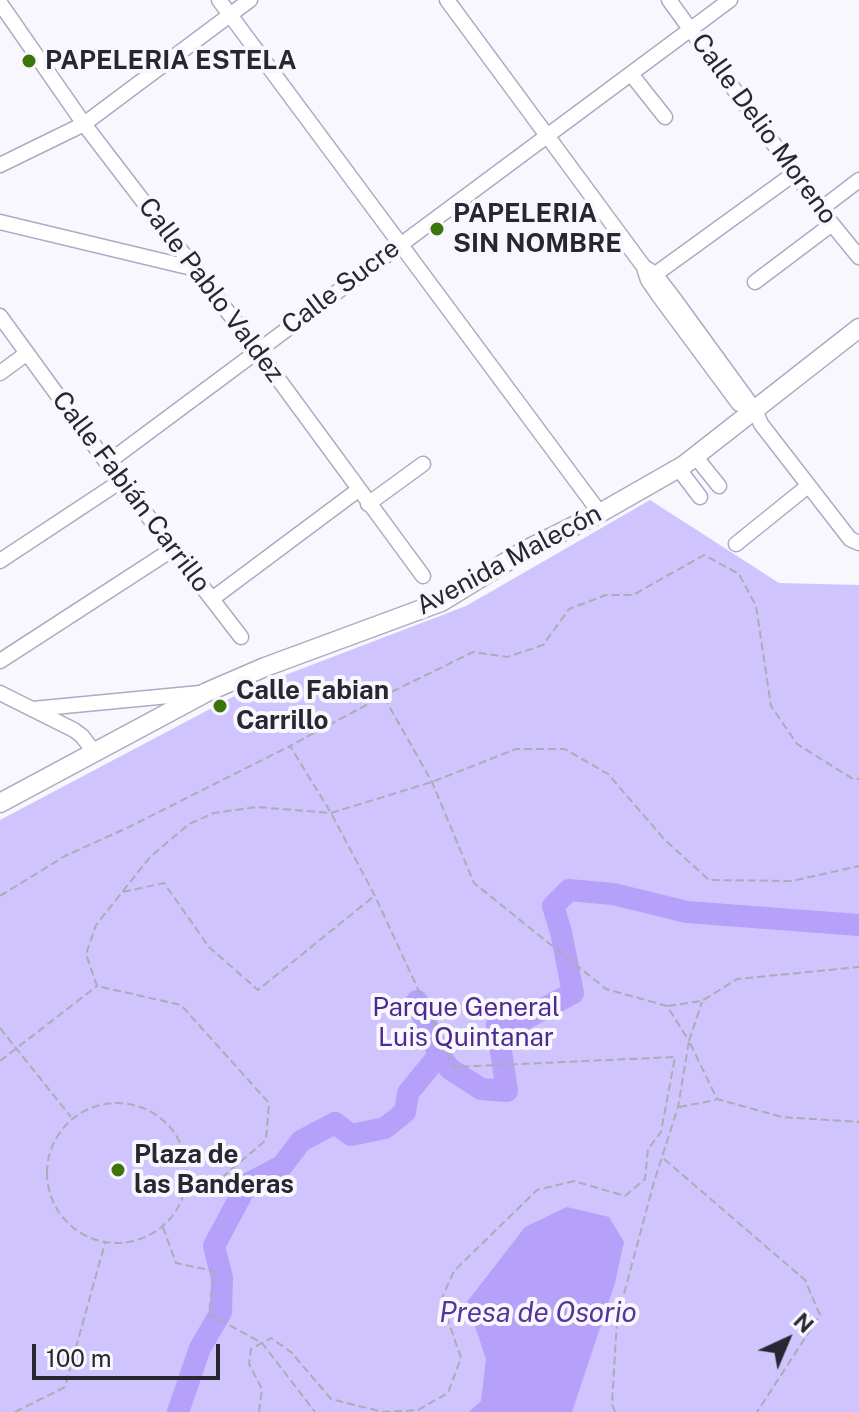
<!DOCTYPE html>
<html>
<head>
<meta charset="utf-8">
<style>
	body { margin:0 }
	#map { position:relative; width:859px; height:1412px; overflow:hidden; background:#f8f7fd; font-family:"Public Sans",sans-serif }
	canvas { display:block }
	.north { position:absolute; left:747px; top:1300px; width:80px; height:80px; -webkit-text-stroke:6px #f8f7fd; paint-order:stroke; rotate:44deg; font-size:22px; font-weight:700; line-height:32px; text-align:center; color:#282631 }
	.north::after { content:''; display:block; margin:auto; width:28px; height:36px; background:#282631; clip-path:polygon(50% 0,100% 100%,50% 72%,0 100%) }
	.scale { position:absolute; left:32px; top:1344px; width:188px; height:36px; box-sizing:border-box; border:4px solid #282631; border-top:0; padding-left:10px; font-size:24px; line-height:28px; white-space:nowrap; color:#282631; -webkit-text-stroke:6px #f8f7fd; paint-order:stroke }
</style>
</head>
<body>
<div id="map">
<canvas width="859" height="1412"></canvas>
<div class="north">N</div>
<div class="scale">100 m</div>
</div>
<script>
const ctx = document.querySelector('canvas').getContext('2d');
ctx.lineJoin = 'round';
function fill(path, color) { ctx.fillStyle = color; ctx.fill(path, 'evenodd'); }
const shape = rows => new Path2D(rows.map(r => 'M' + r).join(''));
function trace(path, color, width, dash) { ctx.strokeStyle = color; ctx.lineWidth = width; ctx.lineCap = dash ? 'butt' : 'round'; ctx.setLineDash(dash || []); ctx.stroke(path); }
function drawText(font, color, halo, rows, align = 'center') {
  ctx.font = font + ' "Public Sans",sans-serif'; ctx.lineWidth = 8; ctx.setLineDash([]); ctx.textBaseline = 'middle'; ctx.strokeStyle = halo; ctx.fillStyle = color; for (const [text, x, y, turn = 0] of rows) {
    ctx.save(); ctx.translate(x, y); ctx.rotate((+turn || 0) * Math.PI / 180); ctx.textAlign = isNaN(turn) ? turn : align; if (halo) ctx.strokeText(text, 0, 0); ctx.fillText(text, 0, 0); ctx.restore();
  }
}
fill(shape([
	[650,500,779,583,859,585,859,1412,0,1412,0,820,246,690,466,606]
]), '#cfc4fe');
fill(shape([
	[567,1207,609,1217,624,1242,615,1283,572,1412,469,1412,481,1401,486,1359,467,1302,525,1227]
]), '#b5a0fa');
trace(shape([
	[439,1055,450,1069,481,1089,507,1091,497,1025,521,1021,573,993,561,932,553,906,569,890,613,894,687,912,859,925],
	[178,1412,200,1348,221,1312,222,1278,214,1246,247,1184,282,1166,301,1141,335,1123,351,1135,385,1128,405,1112,408,1093,439,1055,417,1001]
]), '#b5a0fa', 22);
const minor = shape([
	[219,0,600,513],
	[447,0,644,267,655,274,675,300,755,410,761,424,850,539,859,543],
	[669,0,832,224,859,257],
	[0,3,84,124,257,350,423,576],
	[631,74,665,117],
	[0,165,84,124,250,0],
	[821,209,859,180],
	[0,222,196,269],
	[645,271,648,280,659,296,739,404],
	[650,278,795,173],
	[755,282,832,224],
	[0,316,107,463,241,637],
	[0,373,26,354],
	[695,456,719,486],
	[107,463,730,0],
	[678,468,700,497],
	[368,504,423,464],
	[736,544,808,486],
	[0,561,121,481],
	[212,599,358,490],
	[0,661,173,549],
	[0,693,74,730,82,736,94,752],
	[33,709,200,693]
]);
const major = shape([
	[0,803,207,692,265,667,441,602,524,551,600,513,684,465,859,328]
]);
trace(minor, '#aea9c5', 17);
trace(major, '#aea9c5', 21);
trace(shape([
	[384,697,432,782,474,883,606,989,667,1006,689,1041],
	[123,892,164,883,209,947,258,990,373,897],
	[0,896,65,856,129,827,290,746],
	[668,1006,702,1001,737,979,859,967],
	[0,1028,71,1117],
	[689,1041,702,1002],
	[0,1061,97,986],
	'47 1173a70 70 0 1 1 140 0a70 70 0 1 1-140 0Z',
	[679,1107,716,1100],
	[664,1159,805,1280,820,1315,757,1412],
	[187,1181,219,1180,266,1140,269,1103,181,1005,97,986,86,954,96,925,150,857,189,824,214,813,257,807,331,813,432,782,516,749,565,749,608,774,665,840,709,880,792,881,859,866],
	[163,1227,176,1263,214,1271,209,1314,262,1343,315,1412],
	[15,1412,65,1387,105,1243],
	[259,1412,262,1389,249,1364,251,1349,271,1338,291,1352,331,1399,383,1412,418,1410,448,1393,461,1358,441,1300,454,1271,537,1190,574,1181,625,1196,645,1179,648,1149,661,1132,675,1057,454,1067,375,896,331,813,290,746,383,696,473,652,507,657,543,645,569,609,606,595,633,595,704,555,739,574,756,606,771,706,797,744,853,779,859,779],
	[615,1412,612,1404,617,1320,654,1182,678,1107,689,1041,717,1099,782,1117,859,1122]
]), '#adabb3', 2, [8, 4]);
trace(minor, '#fff', 14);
trace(major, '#fff', 18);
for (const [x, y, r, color] of [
	[29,61,8,"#3c760b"],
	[437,229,8,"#3c760b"],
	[220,706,8,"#3c760b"],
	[118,1170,8,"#3c760b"]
]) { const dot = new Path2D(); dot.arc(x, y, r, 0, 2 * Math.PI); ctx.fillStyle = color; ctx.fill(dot); trace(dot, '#f8f7fd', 3); }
drawText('bold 26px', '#282631', '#f8f7fd', [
	["PAPELERIA ESTELA",45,61],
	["PAPELERIA",453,214],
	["SIN NOMBRE",453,244],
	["Calle Fabian",236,691],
	["Carrillo",236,721],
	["Plaza de",134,1155],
	["las Banderas",134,1185]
], 'left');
drawText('26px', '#282631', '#f8f7fd', [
	["Calle Delio Moreno",764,129,54],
	["Calle Sucre",341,287,-37],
	["Calle Pablo Valdez",211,290,53],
	["Calle Fabián Carrillo",131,492,53],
	["Avenida Malecón",509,560,-28]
]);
drawText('26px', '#4e2a90', '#f8f7fd', [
	["Parque General",466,1008],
	["Luis Quintanar",466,1038]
]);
drawText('italic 28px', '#56349b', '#f8f7fd', [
	["Presa de Osorio",538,1313]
]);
</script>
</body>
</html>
